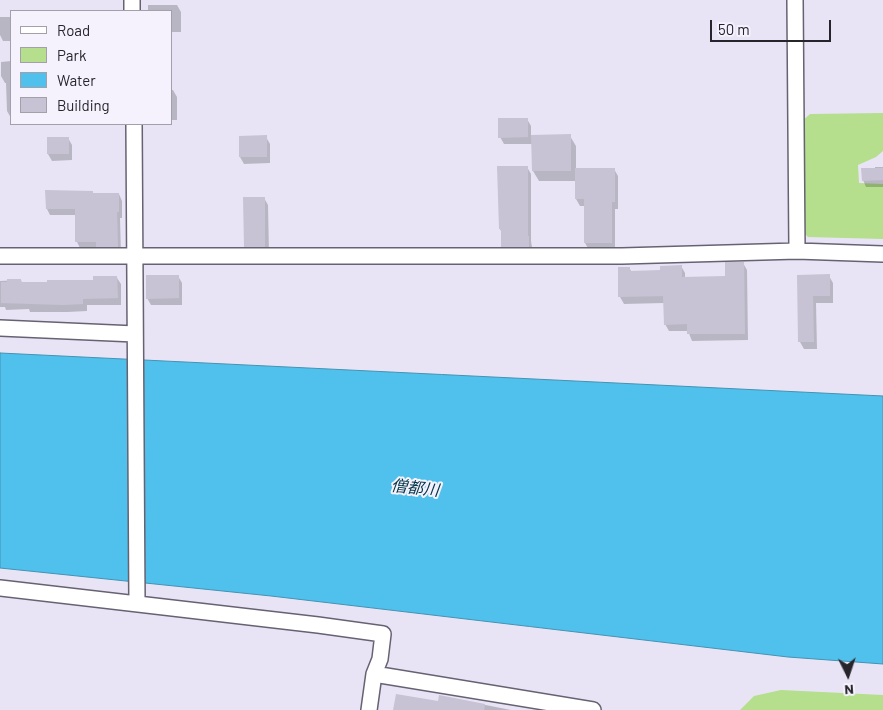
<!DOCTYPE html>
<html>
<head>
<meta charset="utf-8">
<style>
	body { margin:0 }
	#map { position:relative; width:883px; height:710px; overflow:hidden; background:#e8e4f6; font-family:Barlow,sans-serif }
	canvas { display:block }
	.legend { position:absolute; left:10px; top:10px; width:162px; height:115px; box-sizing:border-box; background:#f5f2fe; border:1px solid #a3a0aa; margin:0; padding:6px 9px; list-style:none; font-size:15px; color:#27252c }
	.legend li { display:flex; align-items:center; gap:10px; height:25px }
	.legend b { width:25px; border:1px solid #a3a0aa }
	.north { position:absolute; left:823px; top:650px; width:50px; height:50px; -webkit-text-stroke:4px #f5f2fe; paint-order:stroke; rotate:176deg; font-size:14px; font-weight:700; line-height:20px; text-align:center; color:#27252c }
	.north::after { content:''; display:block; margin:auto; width:18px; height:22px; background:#27252c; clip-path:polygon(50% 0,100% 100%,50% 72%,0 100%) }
	.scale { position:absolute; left:710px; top:20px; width:121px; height:22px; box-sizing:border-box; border:2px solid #27252c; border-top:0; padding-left:6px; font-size:15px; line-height:18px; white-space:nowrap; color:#27252c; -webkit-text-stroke:4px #f5f2fe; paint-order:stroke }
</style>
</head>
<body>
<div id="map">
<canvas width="883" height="710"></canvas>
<ul class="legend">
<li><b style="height:6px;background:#fff"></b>Road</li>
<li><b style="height:14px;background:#b5de8d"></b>Park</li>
<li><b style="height:14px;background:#50c1ec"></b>Water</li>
<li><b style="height:14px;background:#c7c2d4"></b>Building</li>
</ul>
<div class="north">N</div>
<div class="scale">50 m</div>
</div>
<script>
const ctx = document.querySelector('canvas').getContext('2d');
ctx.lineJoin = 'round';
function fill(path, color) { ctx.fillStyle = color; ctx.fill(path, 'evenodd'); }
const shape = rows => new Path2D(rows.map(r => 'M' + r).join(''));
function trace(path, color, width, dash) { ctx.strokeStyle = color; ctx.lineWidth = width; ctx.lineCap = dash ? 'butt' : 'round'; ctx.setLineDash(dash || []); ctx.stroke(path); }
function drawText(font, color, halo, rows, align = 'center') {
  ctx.font = font + ' Barlow,"Noto Sans JP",sans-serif'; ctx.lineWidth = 4; ctx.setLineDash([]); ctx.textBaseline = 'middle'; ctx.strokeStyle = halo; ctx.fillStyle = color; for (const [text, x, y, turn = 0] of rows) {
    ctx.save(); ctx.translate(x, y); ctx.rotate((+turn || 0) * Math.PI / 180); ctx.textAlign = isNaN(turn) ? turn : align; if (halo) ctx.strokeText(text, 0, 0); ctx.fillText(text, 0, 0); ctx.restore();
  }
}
fill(shape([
	[883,113,883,151,876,157,858,165,859,183,883,184,883,239,808,237,803,232,802,121,810,114],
	[781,690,883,695,883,710,740,710,754,696]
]), '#b5de8d');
const water = shape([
	[0,353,883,396,883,664,788,657,271,596,0,568,0,353]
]);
fill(water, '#50c1ec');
trace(water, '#4492b2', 1);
fill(shape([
	[148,5,177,5,181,12,181,32,171,32,171,11,148,11],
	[0,17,11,17,11,41,3,41,0,35],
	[11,61,11,118,7,111,6,83,5,83,1,76,1,62],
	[171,90,173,90,177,97,177,120,171,120],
	[527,119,531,126,531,136,570,136,576,146,576,170,614,169,618,176,618,209,615,209,615,249,589,250,585,243,585,206,580,206,576,199,576,181,539,181,533,171,533,144,504,144,500,137],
	[266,137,270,144,270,163,244,164,240,157],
	[68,138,72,145,72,160,52,161,48,154],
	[527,167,531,174,531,241,533,253,506,253,503,246,502,233,500,229],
	[875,167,883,167,883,187,866,187,863,180,875,169],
	[119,194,122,201,122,218,120,218,121,253,101,253,98,248,80,248,77,242,76,215,50,215,47,209,93,195],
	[264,198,268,205,269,253,250,253,246,246],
	[743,263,747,270,748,340,692,341,688,331,669,331,665,324,664,303,624,304,620,297,619,268,629,268,632,272,661,271,681,266,685,273,685,278,726,277],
	[178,276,182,283,182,305,151,305,147,298],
	[799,276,829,276,833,283,833,303,816,303,817,349,804,349,800,342],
	[117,278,121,284,121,305,87,305,87,311,68,312,30,312,29,309,6,310,5,307,0,307,0,281,21,280,22,283,95,281],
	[440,696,511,710,394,710,440,703]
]), '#0003');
fill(shape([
	[498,118,528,118,528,137,498,138],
	[571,134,571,171,532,171,531,135],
	[267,135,267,157,239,157,239,136],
	[47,137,69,137,69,154,47,154],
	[497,166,528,166,528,236,529,236,529,247,501,247,501,229,499,229],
	[575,168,615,168,615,202,612,202,612,243,584,243,584,199,575,199],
	[861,168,883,168,883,180,862,181],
	[45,190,93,191,93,193,119,193,119,212,117,212,118,247,96,247,96,242,75,242,75,209,46,209],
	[243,197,265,197,265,247,244,247],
	[725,262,744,262,745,334,687,334,687,324,664,325,663,296,618,297,618,267,630,267,630,271,660,270,660,266,682,265,682,277,725,276],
	[830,274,830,296,813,296,814,342,798,342,797,275],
	[146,275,179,275,179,298,146,299],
	[93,276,117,276,118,298,83,299,83,304,63,305,1,303,1,282,7,282,7,279,21,279,21,282,47,282,47,280,93,280],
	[396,694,438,701,439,695,485,704,484,710,393,710]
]), '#c7c2d4');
const street = shape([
	[132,0,132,11],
	[795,0,797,251],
	[134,124,137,604],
	[0,256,622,256,797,251,883,254],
	[0,328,135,334],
	[0,588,318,625,383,634,380,659,374,674,369,710],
	[374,674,593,710]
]);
trace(street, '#666272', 18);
trace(street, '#fff', 15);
drawText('italic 16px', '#003446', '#f5f2fe', [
	["僧都川",415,488,6]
]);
</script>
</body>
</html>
